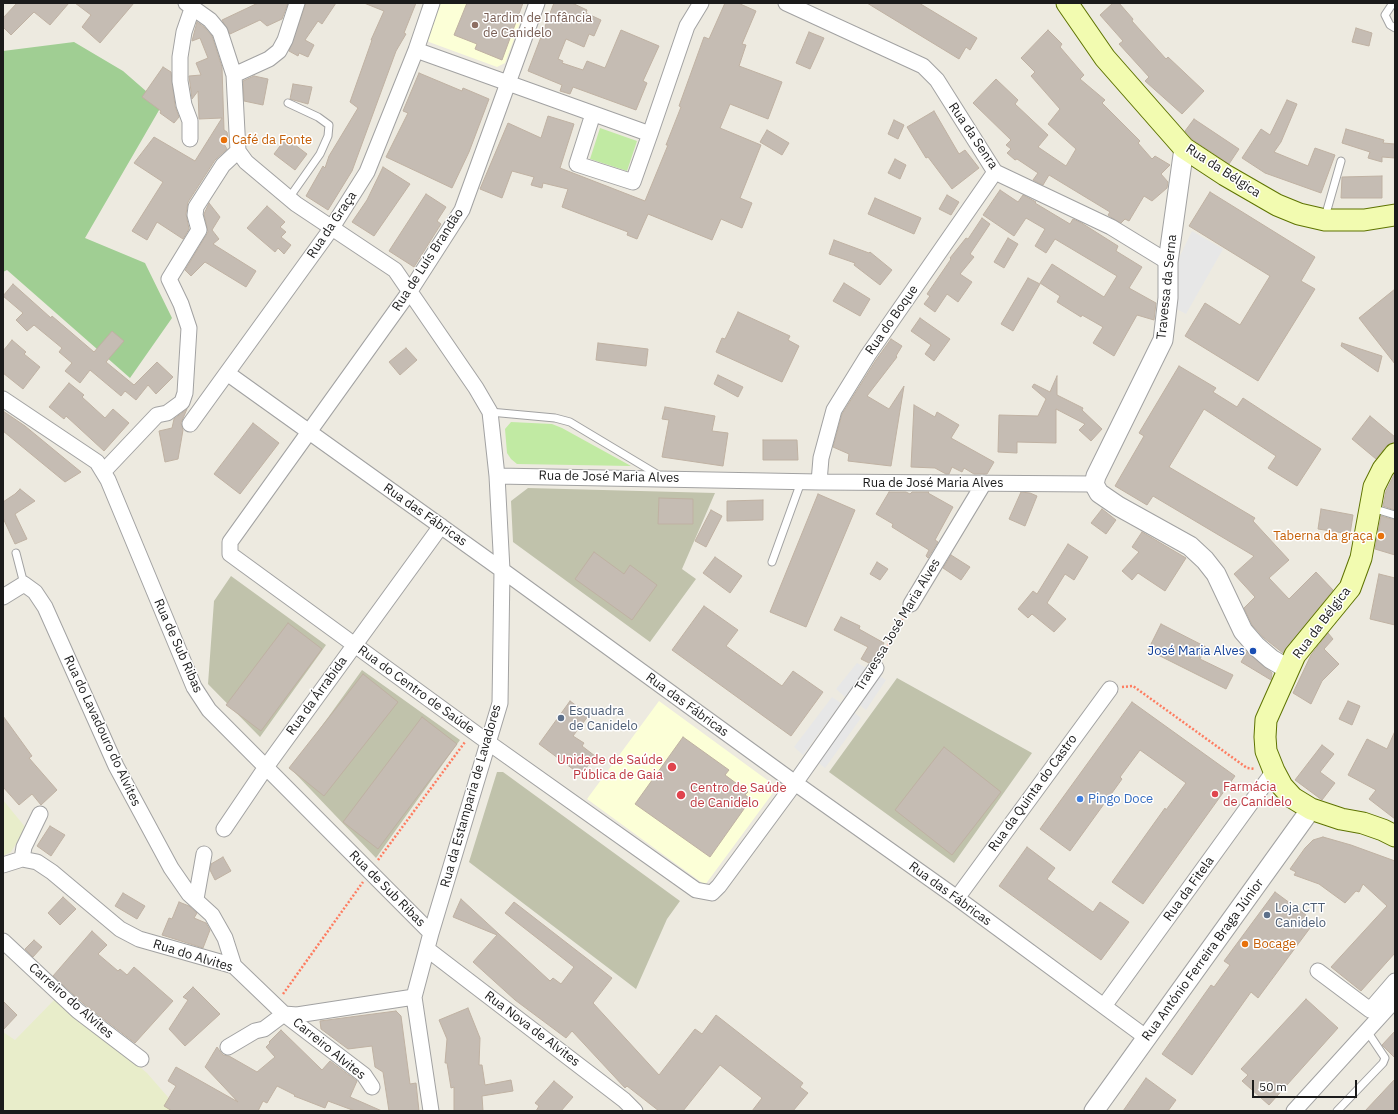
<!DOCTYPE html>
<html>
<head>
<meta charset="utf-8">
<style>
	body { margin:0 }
	#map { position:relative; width:1398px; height:1114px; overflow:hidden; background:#edeae0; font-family:"IBM Plex Sans",sans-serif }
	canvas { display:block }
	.frame { position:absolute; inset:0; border:4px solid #1b1b1b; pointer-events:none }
	.scale { position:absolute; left:1252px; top:1080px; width:105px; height:18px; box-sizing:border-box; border:2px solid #1b1b1b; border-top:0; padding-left:5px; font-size:12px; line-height:14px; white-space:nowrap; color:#1b1b1b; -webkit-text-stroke:3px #fff; paint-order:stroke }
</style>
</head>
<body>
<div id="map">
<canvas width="1398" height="1114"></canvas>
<div class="frame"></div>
<div class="scale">50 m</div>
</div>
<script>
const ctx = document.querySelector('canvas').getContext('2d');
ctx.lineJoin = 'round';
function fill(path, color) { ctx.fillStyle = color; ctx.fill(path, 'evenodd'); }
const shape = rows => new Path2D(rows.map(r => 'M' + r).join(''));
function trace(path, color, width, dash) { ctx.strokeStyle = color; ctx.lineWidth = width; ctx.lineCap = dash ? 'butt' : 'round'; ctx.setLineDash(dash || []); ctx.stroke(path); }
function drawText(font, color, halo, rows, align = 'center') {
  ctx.font = font + ' "IBM Plex Sans",sans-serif'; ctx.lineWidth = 3; ctx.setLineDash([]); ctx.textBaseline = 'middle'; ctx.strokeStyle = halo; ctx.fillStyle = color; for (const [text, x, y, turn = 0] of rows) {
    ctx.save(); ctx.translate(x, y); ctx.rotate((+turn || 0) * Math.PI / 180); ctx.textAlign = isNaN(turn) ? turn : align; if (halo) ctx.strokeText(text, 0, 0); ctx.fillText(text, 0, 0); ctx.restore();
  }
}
fill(shape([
	[438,3,492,3,523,15,505,63,497,67,429,42,427,39],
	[659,701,774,785,775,790,705,885,587,799]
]), '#fcffd7');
fill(shape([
	[528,488,715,493,682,569,696,579,650,642,513,542,511,501],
	[231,576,326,645,260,737,208,684,214,601],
	[362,670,460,740,376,858,291,769],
	[897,678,1032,753,954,863,829,772],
	[497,772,503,772,680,901,667,919,636,989,469,862]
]), '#c0c2ab');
fill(shape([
	[3,800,26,828,11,852,3,856],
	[56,998,147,1073,180,1111,3,1111,3,1032,15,1040]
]), '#e8edca');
fill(shape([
	[600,128,637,141,627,171,590,159],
	[511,422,552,424,562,428,631,466,517,464,511,459,507,453,505,429]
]), '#c1eaa3');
fill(shape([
	[74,42,123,71,162,105,85,238,145,263,172,318,130,378,7,270,3,272,3,51]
]), '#a0ce93');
fill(shape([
	[1192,231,1223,249,1186,314,1175,308,1177,262],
	[857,663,867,668,845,697,836,689],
	[877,674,886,680,866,710,857,703],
	[832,697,841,703,803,755,794,747],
	[852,711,861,718,825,768,816,761]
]), '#e7e7e7');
const building = shape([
	[17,3,69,3,50,25,34,12,11,35,3,27,3,18,17,3],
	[75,3,134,3,100,43,82,27,91,15,75,3],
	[258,3,288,3,282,19,267,26,260,20,230,34,222,20,258,3],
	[306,3,336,3,322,24,318,21,305,40,314,45,308,57,299,53,298,56,289,51,306,3],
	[364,3,416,3,404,33,406,34,396,51,352,171,328,210,306,196,323,166,325,168,329,156,358,108,350,102,372,40,371,40,384,11,364,3],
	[467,3,523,3,502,60,475,49,477,44,454,35,467,3],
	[554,3,572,3,587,10,586,13,601,20,594,36,589,34,584,47,566,39,558,59,563,61,562,63,583,70,587,61,605,68,621,30,659,46,643,81,647,83,636,110,573,87,570,94,560,91,562,85,528,71,554,3],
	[725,3,738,3,756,11,742,44,746,45,739,66,782,82,768,119,730,104,720,128,761,145,740,198,752,203,742,228,721,219,712,240,648,214,637,239,627,235,628,232,562,207,568,189,543,183,542,188,531,185,534,177,512,171,502,198,480,189,508,123,541,138,548,116,574,124,560,168,645,201,668,145,666,145,681,107,679,106,704,37,709,39,725,3],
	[867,3,919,3,977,38,970,50,966,47,959,59,867,3],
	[1113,3,1119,3,1133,19,1132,21,1166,59,1168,57,1204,91,1182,114,1145,81,1149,77,1119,44,1123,41,1100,15,1113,3],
	[197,22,204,27,212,36,222,67,224,130,227,132,228,138,224,144,227,149,215,160,188,202,186,214,189,229,183,239,157,222,147,240,132,231,163,182,134,163,154,137,195,161,222,118,199,119,198,91,192,99,189,76,201,75,196,63,208,58,200,38,192,41,197,22],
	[1356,28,1372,33,1369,46,1352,42,1356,28],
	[1048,30,1062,44,1060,47,1084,75,1080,79,1105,100,1102,103,1140,141,1138,143,1152,159,1155,156,1170,165,1161,174,1168,182,1167,188,1152,201,1144,196,1129,221,1125,219,1121,223,1112,218,1108,215,1110,212,1049,175,1043,185,1033,180,1038,173,1017,159,1015,160,1007,153,1011,149,1006,145,1011,140,973,103,996,79,1018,100,1015,104,1048,135,1038,147,1066,166,1076,149,1048,124,1060,109,1031,76,1035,72,1021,58,1048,30],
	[809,32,824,38,810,69,796,63,809,32],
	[163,67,171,72,175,106,179,117,174,123,160,113,161,111,142,97,163,67],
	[419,73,462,91,463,88,489,99,469,152,452,188,386,157,408,113,403,111,419,73],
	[254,76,268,79,263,105,244,101,243,81,254,76],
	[293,84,312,87,308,104,290,99,293,84],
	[1287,100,1297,104,1281,142,1274,152,1308,166,1315,148,1335,155,1321,193,1265,173,1242,158,1261,129,1270,135,1287,100],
	[934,111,959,154,965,150,979,168,952,189,928,157,926,158,907,127,934,111],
	[1194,119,1239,149,1229,164,1192,139,1185,131,1194,119],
	[894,120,904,125,898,139,888,134,894,120],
	[1346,129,1384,140,1383,143,1395,144,1395,158,1382,157,1382,162,1368,158,1370,152,1342,143,1346,129],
	[767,130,789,143,782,155,760,142,767,130],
	[286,138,307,154,295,170,274,154,286,138],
	[895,159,906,165,900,179,888,173,895,159],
	[383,167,410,184,374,236,352,222,367,200,383,167],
	[1382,176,1382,198,1341,198,1342,177,1382,176],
	[1000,190,1018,202,1023,195,1036,202,1035,203,1070,224,1073,219,1080,222,1118,246,1116,251,1142,267,1129,288,1156,303,1154,320,1137,315,1114,356,1093,343,1103,327,1082,315,1081,317,1057,302,1060,296,1040,283,1052,264,1104,297,1117,276,1055,239,1046,253,1035,246,1045,229,1026,218,1014,236,983,215,1000,190],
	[1210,192,1315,257,1301,281,1315,289,1258,381,1185,336,1205,303,1240,325,1270,276,1189,226,1210,192],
	[426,194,446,207,437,221,441,224,414,267,389,251,426,194],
	[947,195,959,202,951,215,939,209,947,195],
	[875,198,921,218,914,234,868,214,875,198],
	[209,203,220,217,212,230,219,239,213,244,256,271,246,287,205,262,191,276,185,270,208,232,204,214,209,203],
	[267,206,285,222,280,227,286,232,281,237,291,245,284,254,278,248,275,252,247,228,267,206],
	[982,218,990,224,970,254,974,257,960,274,972,282,958,302,947,294,935,312,924,304,930,296,927,294,951,259,950,258,966,238,968,239,982,218],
	[1008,238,1018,244,1004,268,994,262,1008,238],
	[834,240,869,253,870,252,892,270,880,285,854,265,855,263,829,254,834,240],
	[1028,278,1040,284,1013,331,1001,324,1028,278],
	[844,283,870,299,860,316,833,301,844,283],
	[13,284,51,318,52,316,94,352,112,331,124,341,106,362,134,385,157,362,173,377,156,394,148,385,136,400,125,391,121,396,90,370,80,383,65,371,72,363,59,352,62,348,34,325,27,331,16,320,23,313,3,296,13,284],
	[1395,289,1395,364,1359,318,1395,289],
	[738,312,790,336,788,340,799,346,782,382,716,352,722,338,725,339,738,312],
	[920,318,950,339,934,361,925,354,931,345,911,331,920,318],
	[891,339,902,346,896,356,897,357,867,396,889,409,904,386,891,466,848,461,849,454,833,447,842,414,876,360,891,339],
	[12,340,26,352,24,354,40,367,23,389,3,373,3,351,12,340],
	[598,343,648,349,646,366,596,360,598,343],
	[1342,343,1382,356,1378,372,1341,346,1342,343],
	[406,348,417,360,400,375,389,362,406,348],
	[1179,366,1216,388,1213,392,1237,407,1243,398,1321,449,1297,486,1268,468,1276,456,1204,409,1169,467,1255,518,1253,521,1289,560,1269,578,1289,599,1316,572,1333,590,1283,653,1264,638,1252,625,1244,608,1255,597,1234,574,1254,556,1153,496,1147,505,1115,486,1144,436,1139,433,1179,366],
	[718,375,743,387,738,397,714,384,718,375],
	[1057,376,1057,395,1083,408,1082,410,1102,429,1091,441,1079,430,1085,424,1056,409,1056,443,1017,442,1017,453,998,452,999,415,1038,416,1046,399,1032,387,1034,384,1050,392,1057,376],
	[69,383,84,395,82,397,105,418,113,409,129,423,104,451,66,416,64,419,49,407,69,383],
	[914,405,935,417,937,412,959,425,951,438,994,462,987,474,974,474,964,468,962,472,952,467,949,474,946,474,935,468,911,467,914,405],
	[665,407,715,416,712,431,728,433,723,466,662,457,669,420,662,419,665,407],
	[187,409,181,423,183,430,178,459,165,462,159,431,172,428,174,419,187,409],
	[3,411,25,426,81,472,65,482,3,431,3,411],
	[1370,416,1395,437,1395,442,1386,446,1376,459,1352,439,1370,416],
	[253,423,279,443,240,494,214,474,253,423],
	[763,440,797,440,798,460,763,460,763,440],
	[1395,473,1395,510,1383,506,1386,491,1395,473],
	[20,489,35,501,15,514,27,539,15,544,3,518,3,502,15,494,20,489],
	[889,492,906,492,910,494,912,492,929,492,928,493,953,507,935,540,938,542,928,558,926,556,929,550,892,527,893,524,876,514,889,492],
	[1021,492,1030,493,1037,496,1025,526,1009,519,1021,492],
	[818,494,855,510,806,627,770,612,818,494],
	[659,498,693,499,693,524,658,524,659,498],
	[763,500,763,520,727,521,727,501,763,500],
	[1102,509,1116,520,1106,534,1091,523,1102,509],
	[1321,509,1353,515,1350,534,1318,529,1321,509],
	[711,510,722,516,706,547,695,541,711,510],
	[1381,516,1395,520,1395,555,1375,549,1381,516],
	[1142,532,1186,558,1165,591,1138,573,1132,580,1122,571,1139,552,1132,547,1142,532],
	[1068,544,1088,557,1074,580,1065,574,1047,603,1066,619,1054,632,1032,614,1028,618,1018,609,1033,591,1037,594,1068,544],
	[594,552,624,574,630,565,657,585,632,620,575,579,594,552],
	[951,555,970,567,961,580,943,568,951,555],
	[715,557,742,576,730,593,703,573,715,557],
	[877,562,888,569,880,580,870,574,877,562],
	[1379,574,1395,578,1395,625,1370,619,1379,574],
	[704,606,738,630,726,646,782,686,793,671,823,692,791,736,672,650,704,606],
	[841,617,860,626,859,629,884,643,875,659,869,663,861,659,868,647,834,630,841,617],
	[288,623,322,649,261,731,226,705,288,623],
	[1161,624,1206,647,1200,659,1233,675,1226,689,1148,650,1161,624],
	[1328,633,1333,639,1324,649,1339,664,1322,681,1311,704,1293,693,1311,655,1328,633],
	[1247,652,1272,673,1271,680,1241,662,1247,652],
	[363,674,398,702,324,796,289,768,363,674],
	[570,701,589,715,573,736,584,743,582,746,595,756,581,775,539,744,570,701],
	[1348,701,1360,706,1352,725,1339,719,1348,701],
	[1132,702,1235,776,1143,904,1112,882,1165,808,1166,810,1186,783,1140,750,1120,777,1122,779,1070,851,1040,829,1132,702],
	[3,716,32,756,29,758,57,790,41,805,32,794,19,805,3,787,3,716],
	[422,717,457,744,378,849,343,822,422,717],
	[1395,731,1395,819,1369,799,1376,790,1348,775,1367,739,1387,749,1395,731],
	[683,737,729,770,725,775,748,792,745,795,751,799,710,857,635,804,683,737],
	[1322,745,1334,754,1320,772,1335,783,1322,800,1295,780,1322,745],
	[944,747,1001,792,952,855,895,810,944,747],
	[50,826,65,835,51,856,37,846,50,826],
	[1323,837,1351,845,1395,861,1395,953,1361,991,1331,967,1387,906,1363,884,1359,892,1356,891,1345,903,1319,884,1294,875,1296,872,1290,869,1305,848,1313,840,1323,837],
	[1027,847,1055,868,1047,879,1093,912,1100,902,1129,922,1101,960,999,886,1027,847],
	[223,857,231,871,215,880,210,870,211,864,223,857],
	[1275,892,1306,915,1301,921,1310,928,1258,998,1251,992,1192,1075,1162,1054,1211,985,1214,987,1230,965,1224,961,1275,892],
	[123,893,145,906,137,919,115,906,123,893],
	[63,897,76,909,60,925,48,913,63,897],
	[461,899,550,981,553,978,561,984,574,967,505,913,514,902,612,978,593,1003,659,1075,695,1029,702,1034,716,1015,803,1083,800,1087,808,1093,793,1111,752,1111,762,1098,720,1065,683,1111,659,1111,627,1086,625,1088,572,1031,566,1038,515,1000,473,962,497,935,453,917,461,899],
	[179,902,189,906,197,913,194,918,206,923,210,930,203,948,162,935,169,918,172,919,179,902],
	[92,931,107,945,98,954,118,971,120,969,127,975,134,967,173,1001,135,1043,84,1004,53,976,92,931],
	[34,940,42,947,33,957,25,949,34,940],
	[193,987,220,1014,185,1046,169,1029,188,1000,183,997,193,987],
	[1306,999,1338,1028,1269,1105,1242,1081,1248,1075,1241,1069,1306,999],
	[3,1001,17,1015,3,1030,3,1001],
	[468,1008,480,1038,479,1065,482,1065,485,1085,511,1080,513,1091,482,1096,483,1111,454,1111,454,1087,451,1088,447,1063,445,1063,447,1039,439,1020,468,1008],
	[396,1011,401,1016,410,1084,416,1083,419,1111,389,1111,383,1072,375,1067,372,1046,348,1049,321,1029,320,1021,396,1011],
	[281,1030,322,1070,330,1061,357,1081,350,1097,382,1111,355,1111,328,1101,325,1108,294,1096,295,1095,277,1086,267,1103,263,1101,258,1111,172,1111,164,1106,176,1086,168,1081,176,1067,238,1102,205,1067,217,1047,223,1055,229,1056,257,1072,275,1057,266,1047,270,1043,269,1042,281,1030],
	[1395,1031,1395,1058,1382,1045,1395,1031],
	[1146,1078,1176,1100,1168,1111,1123,1111,1146,1078],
	[1395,1079,1395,1111,1365,1111,1395,1079],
	[554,1081,573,1097,561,1111,536,1111,539,1106,535,1103,554,1081]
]);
fill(building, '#c5bcb3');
trace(building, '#bfb1a2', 1);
const service = shape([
	[1393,3,1385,15,1390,25,1395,28],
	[288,103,318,117,329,125,328,136,320,154,289,198],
	[1325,217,1341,161],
	[490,412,555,418,570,422,660,476],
	[1372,508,1395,515],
	[16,553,24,584],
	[772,562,801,482],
	[1337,1111,1383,1063,1385,1058,1367,1031]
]);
const minor = shape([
	[186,3,210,20,220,32,234,75,238,151,246,162,296,204,395,270,476,388,490,412,497,476,502,570,500,703,431,933,414,997,431,1111],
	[537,3,462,210,410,291,230,542,230,554,489,743,696,890,712,893,719,886,795,783,876,668],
	[786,3,923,66,937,80,995,172,1111,227,1168,262],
	[416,50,650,134,687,26,701,3],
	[234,75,269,59,279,51,285,40,297,3],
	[593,114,577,164,633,182,650,134],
	[190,139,190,121,184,105,180,81,180,57,184,32,193,6],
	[227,373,502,570,795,783,957,898,1147,1038],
	[3,399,97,462,108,480,194,687,209,710,431,933],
	[190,424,331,229,367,172,416,50,432,3],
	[103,472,157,415,167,413,182,402,185,393,189,328,181,304,169,279,199,230,195,215,196,207,223,165,238,151],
	[497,476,819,482,1094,484],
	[819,482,821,458,834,410,868,355,995,172],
	[3,597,24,584,35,592,45,607,116,766,171,868,189,894,212,915,225,938,234,966],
	[911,604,984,483],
	[224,829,266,767,441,526],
	[22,859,24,847,40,814],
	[3,865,22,859,37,862,52,872,120,929,139,939,234,966,284,1014,297,1015,414,997],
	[957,898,1110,689],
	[196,899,204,854],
	[3,941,78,1011,141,1059],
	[427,949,624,1100,635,1111],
	[1318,971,1370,1010,1395,981],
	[1104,1006,1274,771],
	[228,1047,255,1031,264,1029,284,1014,364,1075,372,1087],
	[1294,1111,1395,1000]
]);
const tertiary = shape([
	[1184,148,1168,262,1168,298,1163,340,1096,476,1094,484,1099,493,1118,506,1190,546,1205,560,1216,574,1243,631,1256,646,1271,659,1288,669],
	[1094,1111,1311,809]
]);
const secondary = shape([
	[1067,3,1105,58,1184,148,1225,175,1277,205,1299,214,1325,220,1364,220,1395,215],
	[1395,454,1383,469,1374,487,1361,558,1350,588,1295,655,1266,720,1265,737,1266,751,1274,771,1282,786,1293,798,1311,809,1341,819,1363,823,1383,830,1395,836]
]);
trace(service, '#a2a2a2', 9);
trace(minor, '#a2a2a2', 17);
trace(tertiary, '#a2a2a2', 21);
trace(secondary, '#5e7301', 23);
trace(shape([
	[882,656,904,616],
	[1122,687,1133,686,1247,768,1255,769],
	[378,860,465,742],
	[283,994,363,882]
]), '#fe7c60', 2.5, [2, 2]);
trace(service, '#fff', 7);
trace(minor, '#fff', 15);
trace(tertiary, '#fff', 19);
trace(secondary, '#f2fbb0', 21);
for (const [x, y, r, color] of [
	[475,25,4,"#8d6e63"],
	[224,140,4,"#e8710a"],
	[1381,536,4,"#e8710a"],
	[1253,651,4,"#1a4fb4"],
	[561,718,4,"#5c6f8a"],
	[672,767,5,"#e0444e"],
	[1215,794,4,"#e0444e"],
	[681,795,5,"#e0444e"],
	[1080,799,4,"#3f7fe0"],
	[1267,915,4,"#5c6f8a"],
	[1245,944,4,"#e8710a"]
]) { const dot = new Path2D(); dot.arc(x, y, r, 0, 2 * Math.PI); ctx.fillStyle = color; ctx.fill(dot); trace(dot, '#fff', 1.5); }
drawText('13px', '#785e54', '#fff', [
	["Jardim de Infância",483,18],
	["de Canidelo",483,33]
], 'left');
drawText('13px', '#1b1b1b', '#fff', [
	["Rua da Senra",973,136,56],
	["Rua da Bélgica",1223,171,33],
	["Rua da Graça",332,225,-56],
	["Rua de Luís Brandão",428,260,-57],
	["Travessa da Serna",1167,287,-84],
	["Rua do Boque",892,320,-55],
	["Rua de José Maria Alves",609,477,1],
	["Rua de José Maria Alves",933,483],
	["Rua das Fábricas",425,515,35],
	["Rua da Bélgica",1322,623,-53],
	["Travessa José Maria Alves",898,625,-59],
	["Rua de Sub Ribas",178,646,66],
	["Rua do Centro de Saúde",416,690,36],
	["Rua da Árrabida",317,696,-54],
	["Rua das Fábricas",687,705,36],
	["Rua do Lavadouro do Alvites",102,731,65],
	["Rua da Quinta do Castro",1033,793,-54],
	["Rua da Estamparia de Lavadores",471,796,-74],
	["Rua de Sub Ribas",387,889,45],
	["Rua da Fitela",1189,889,-54],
	["Rua das Fábricas",950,894,36],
	["Rua do Alvites",193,956,17],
	["Rua António Ferreira Braga Júnior",1203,960,-54],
	["Carreiro do Alvites",71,1001,41],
	["Rua Nova de Alvites",532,1029,37],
	["Carreiro Alvites",329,1049,39]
]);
drawText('13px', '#c56008', '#fff', [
	["Café da Fonte",232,140],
	["Taberna da graça",1373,536,"right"],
	["Bocage",1253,944]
], 'left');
drawText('13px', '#164399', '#fff', [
	["José Maria Alves",1245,651]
], 'right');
drawText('13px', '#4e5e75', '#fff', [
	["Esquadra",569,711],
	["de Canidelo",569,726],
	["Loja CTT",1275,908],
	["Canidelo",1275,923]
], 'left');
drawText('13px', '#be3a42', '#fff', [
	["Unidade de Saúde",663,760,"right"],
	["Pública de Gaia",663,775,"right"],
	["Farmácia",1223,787],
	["de Canidelo",1223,802],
	["Centro de Saúde",690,788],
	["de Canidelo",690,803]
], 'left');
drawText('13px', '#366cbe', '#fff', [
	["Pingo Doce",1088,799]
], 'left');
</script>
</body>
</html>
